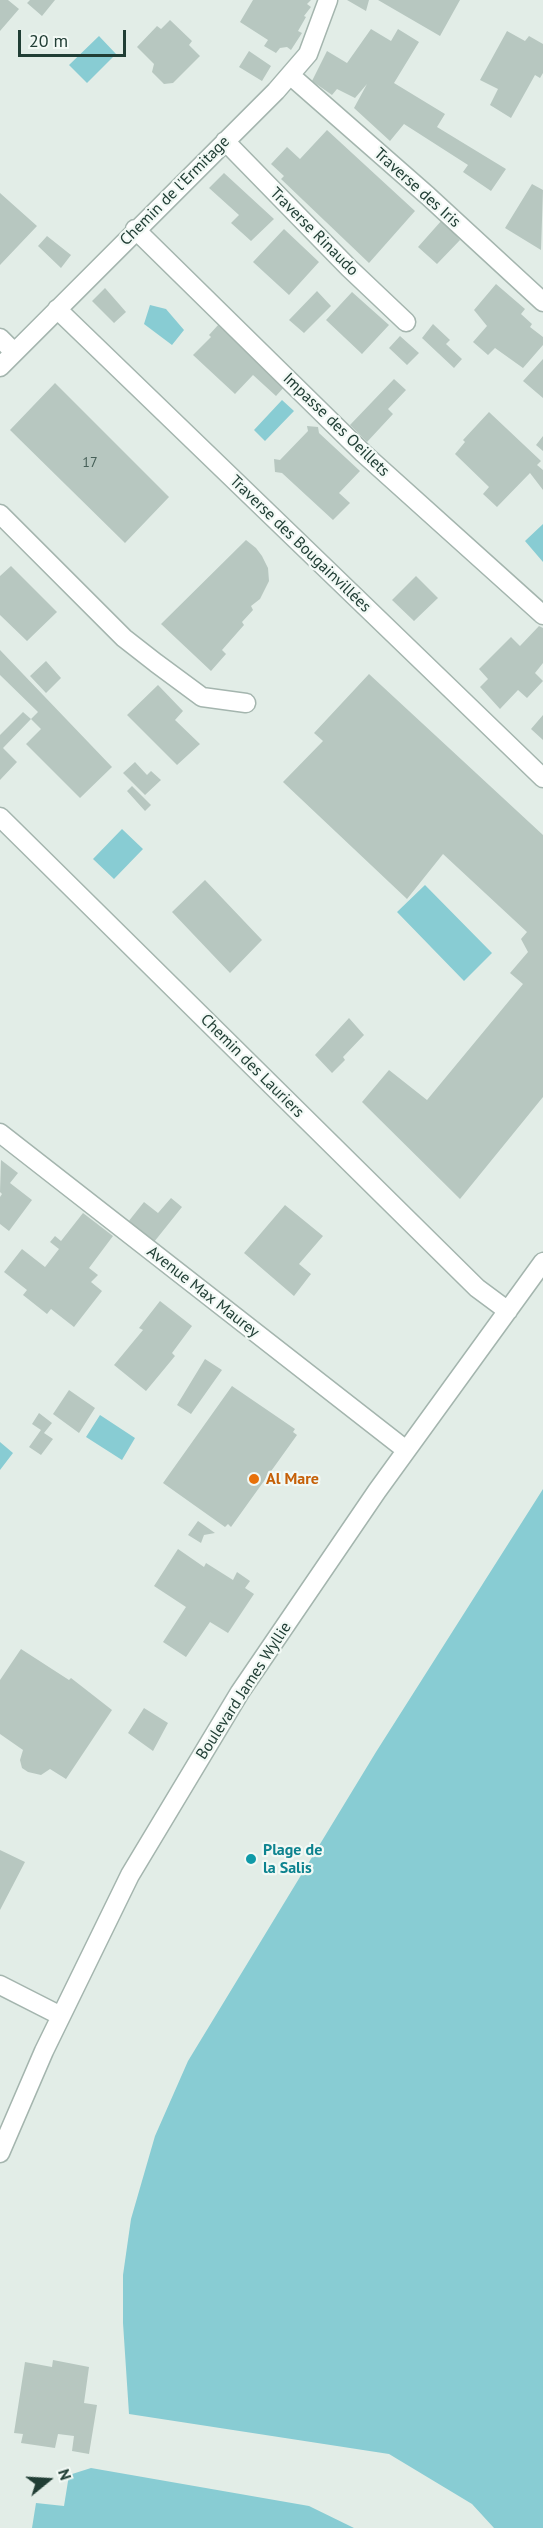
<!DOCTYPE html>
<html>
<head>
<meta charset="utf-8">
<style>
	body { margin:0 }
	#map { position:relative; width:543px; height:2528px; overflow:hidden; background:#e2ede7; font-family:"PT Sans",sans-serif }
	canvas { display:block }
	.north { position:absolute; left:18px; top:2450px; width:60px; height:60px; -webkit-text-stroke:4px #f2f9f5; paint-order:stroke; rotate:72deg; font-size:16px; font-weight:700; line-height:24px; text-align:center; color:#213e35 }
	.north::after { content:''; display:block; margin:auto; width:21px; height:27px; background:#213e35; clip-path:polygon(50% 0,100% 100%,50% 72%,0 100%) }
	.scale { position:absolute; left:18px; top:30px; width:108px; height:27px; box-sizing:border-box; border:3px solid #213e35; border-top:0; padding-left:8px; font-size:18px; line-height:21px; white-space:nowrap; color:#213e35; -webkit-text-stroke:4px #f2f9f5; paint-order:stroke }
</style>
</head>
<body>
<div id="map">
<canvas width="543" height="2528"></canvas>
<div class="north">N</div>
<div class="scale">20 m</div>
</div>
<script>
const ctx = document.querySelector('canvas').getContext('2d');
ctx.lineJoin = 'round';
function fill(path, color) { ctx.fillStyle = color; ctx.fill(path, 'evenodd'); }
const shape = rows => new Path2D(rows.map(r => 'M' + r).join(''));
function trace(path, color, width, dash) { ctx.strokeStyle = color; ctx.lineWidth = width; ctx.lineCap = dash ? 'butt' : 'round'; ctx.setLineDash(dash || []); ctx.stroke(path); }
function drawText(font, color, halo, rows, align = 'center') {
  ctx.font = font + ' "PT Sans",sans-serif'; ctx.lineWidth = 4.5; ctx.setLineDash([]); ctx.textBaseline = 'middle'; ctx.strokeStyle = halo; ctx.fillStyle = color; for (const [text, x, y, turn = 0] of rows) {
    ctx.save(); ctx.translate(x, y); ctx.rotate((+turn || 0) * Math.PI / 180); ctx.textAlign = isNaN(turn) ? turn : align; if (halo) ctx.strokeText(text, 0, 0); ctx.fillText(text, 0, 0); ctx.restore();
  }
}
fill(shape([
	[99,36,116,54,87,83,69,65],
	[150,305,166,309,184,330,172,345,144,324],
	[282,400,294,411,265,441,254,430],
	[543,524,543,562,525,541],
	[122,829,143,849,114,879,93,859],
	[425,885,492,953,464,981,397,912],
	[100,1415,135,1438,122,1460,86,1437],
	[0,1442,13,1453,0,1470],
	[543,1489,543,2528,494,2528,472,2504,389,2454,129,2414,123,2323,123,2275,131,2219,155,2136,188,2061,376,1752],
	[91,2468,309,2506,354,2528,32,2528,36,2503,64,2506,69,2475]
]), '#88ccd3');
fill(shape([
	[0,0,8,0,19,9,0,31],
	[30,0,55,0,42,16,27,3],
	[253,0,311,0,307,4,311,7,304,16,306,17,298,31,302,33,291,50,287,47,280,48,276,53,264,46,268,40,240,22],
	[347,0,369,0,366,11],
	[378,0,460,0,440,36],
	[170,20,192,41,189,45,200,56,173,83,164,84,152,72,154,64,137,47,157,26,161,29],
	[371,29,391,41,398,29,419,42,394,83,445,114,437,127,506,169,491,191,463,172,468,165,404,124,390,141,354,108,367,84,355,98,337,89,332,95,312,81,327,51,347,63],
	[507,31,525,41,529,36,543,44,543,73,540,78,535,75,511,118,490,105,498,89,480,80],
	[249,51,271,66,262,81,239,67],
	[327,130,415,211,369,263,281,179,284,176,271,164,287,147,300,159],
	[224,173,274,219,251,241,231,223,239,215,209,188],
	[532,184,543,190,541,250,505,228],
	[0,193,37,226,0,265],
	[442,220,460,240,437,264,418,247],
	[284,229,319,262,289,295,253,262],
	[47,236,71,255,61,268,38,246],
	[496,284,525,309,521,314,532,324,530,327,543,337,543,345,523,368,495,348,488,355,473,342,487,326,474,310],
	[105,288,126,312,114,323,92,301],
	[317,291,331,306,304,333,289,320],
	[352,292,389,325,362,354,326,320],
	[219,324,285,386,276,396,253,375,235,394,193,355,211,337,209,335],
	[433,324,450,340,446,344,462,359,454,368,422,338],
	[400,336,419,353,407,365,389,348],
	[543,359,543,398,523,381],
	[394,379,406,390,388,409,393,414,367,442,350,425],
	[55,383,169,497,125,543,10,430],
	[489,412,541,461,537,465,543,470,543,490,530,473,497,507,483,494,489,487,455,454,465,442,463,440],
	[307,426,318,427,319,433,360,471,339,493,350,503,333,520,282,473,275,472,274,459,280,460,308,431],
	[543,436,543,451,536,445],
	[246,540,256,548,262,556,268,568,269,581,260,599,251,606,253,610,242,622,244,625,222,650,226,654,211,671,161,624],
	[11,566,57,612,27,641,0,615,0,576],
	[416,576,438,598,414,621,392,600],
	[539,626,543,628,543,663,535,673,543,681,527,698,518,690,500,709,480,687,488,679,479,669,511,637,520,646],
	[0,650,112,767,80,798,26,744,41,729,31,719,38,712,0,675],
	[46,661,61,678,46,693,30,676],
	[369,674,543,835,543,1097,460,1199,362,1102,389,1070,427,1100,523,984,510,973,528,952,521,939,527,932,443,854,407,899,283,782,323,741,314,733],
	[158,685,183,711,175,720,200,744,177,765,127,715],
	[23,712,31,719,3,748,17,762,0,780,0,735],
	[543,715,543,740,531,729],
	[135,762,147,775,151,771,161,780,145,795,123,773],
	[132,786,151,805,145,811,127,791],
	[205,880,262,940,230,973,172,912],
	[349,1018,364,1035,343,1057,345,1060,332,1073,315,1055],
	[1,1160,18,1173,10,1183,32,1200,9,1231,0,1224,0,1197,2,1194,0,1192],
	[171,1198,182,1207,154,1242,128,1222,144,1202,158,1213],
	[285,1205,323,1236,299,1264,311,1274,294,1296,244,1253],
	[83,1213,113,1236,89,1268,98,1275,91,1282,102,1291,74,1327,51,1309,47,1314,23,1295,27,1290,4,1272,22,1249,45,1267,59,1249,50,1242,55,1236,61,1241],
	[160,1301,192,1326,172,1353,175,1356,146,1391,114,1365,143,1330,139,1328],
	[205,1359,222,1370,191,1414,177,1405],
	[232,1386,295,1429,293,1432,297,1435,231,1527,228,1524,225,1527,163,1483],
	[69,1390,95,1408,79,1433,53,1414],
	[39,1413,52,1423,44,1433,53,1439,41,1455,29,1447,41,1430,32,1424],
	[198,1521,215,1533,204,1535,201,1543,188,1535],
	[178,1549,204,1567,206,1563,233,1580,237,1572,250,1581,245,1588,254,1594,228,1633,210,1622,186,1657,163,1642,186,1607,154,1586],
	[21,1649,69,1680,71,1678,112,1710,66,1779,50,1769,41,1775,28,1772,22,1768,20,1760,23,1750,0,1734,0,1680],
	[144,1708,168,1723,153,1751,128,1733],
	[0,1850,25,1862,0,1910],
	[53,2360,89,2367,84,2403,97,2405,89,2454,72,2451,74,2436,58,2434,55,2448,21,2443,23,2434,14,2433,25,2362,52,2367]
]), '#b7c7c0');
const minor = shape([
	[290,75,428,196,543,302],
	[225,141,349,268,406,322],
	[135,229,363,453,543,615],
	[57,309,543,778],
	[0,338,14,352],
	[0,367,276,91,308,54,328,0],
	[0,514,124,638,156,663,202,697,246,703],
	[0,817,477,1288,508,1311],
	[0,1133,406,1450],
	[0,1985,61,2016],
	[0,2153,44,2051,130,1875,240,1692,377,1491,543,1262]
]);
trace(minor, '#a4b5ae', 21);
trace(minor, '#fff', 18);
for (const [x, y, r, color] of [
	[254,1479,6,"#e8710a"],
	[251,1859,6,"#0f9aa8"]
]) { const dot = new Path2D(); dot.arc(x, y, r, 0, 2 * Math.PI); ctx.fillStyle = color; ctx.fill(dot); trace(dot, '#f2f9f5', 2); }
drawText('14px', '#466058', null, [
	["17",90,463]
]);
drawText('16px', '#213e35', '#f2f9f5', [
	["Traverse des Iris",417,188,42],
	["Chemin de l'Ermitage",175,191,-45],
	["Traverse Rinaudo",314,232,45],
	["Impasse des Oeillets",336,425,44],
	["Traverse des Bougainvillées",300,544,44],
	["Chemin des Lauriers",252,1066,45],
	["Avenue Max Maurey",203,1292,38],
	["Boulevard James Wyllie",244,1691,-57]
]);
drawText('bold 16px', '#c56008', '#f2f9f5', [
	["Al Mare",266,1479]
], 'left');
drawText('bold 16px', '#0d838f', '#f2f9f5', [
	["Plage de",263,1850],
	["la Salis",263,1868]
], 'left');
</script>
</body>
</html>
